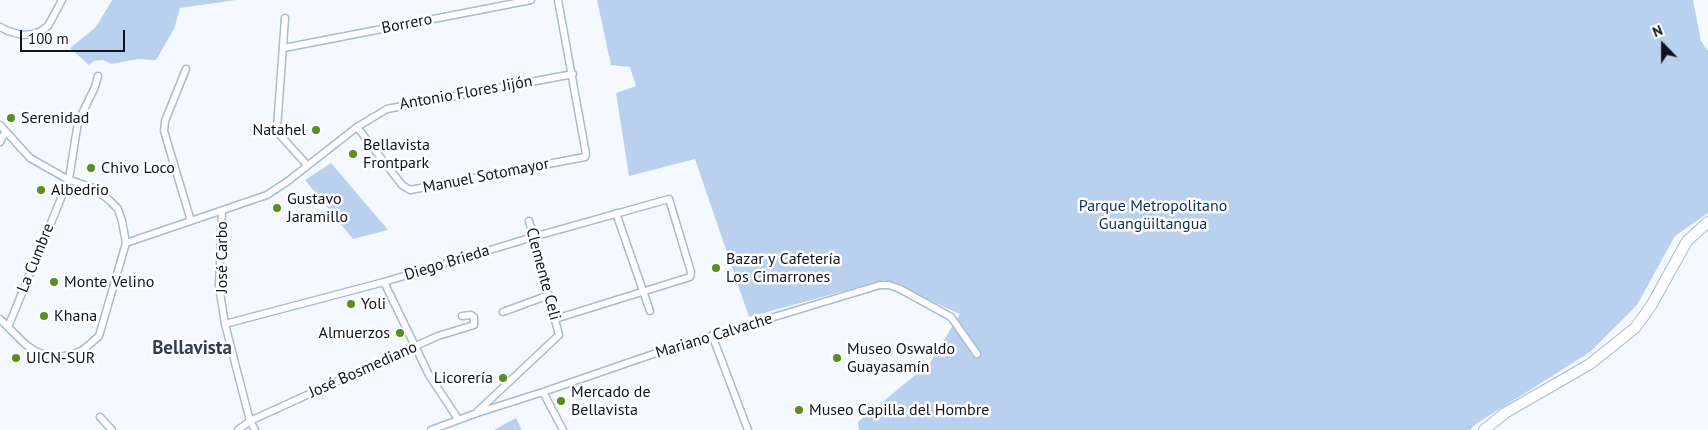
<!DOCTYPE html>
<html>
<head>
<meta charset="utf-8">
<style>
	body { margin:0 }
	#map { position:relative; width:1708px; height:430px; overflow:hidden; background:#f4f9ff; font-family:"PT Sans",sans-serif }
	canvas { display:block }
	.north { position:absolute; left:1638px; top:20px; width:50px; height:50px; -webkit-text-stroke:4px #fff; paint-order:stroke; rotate:338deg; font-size:14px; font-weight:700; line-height:20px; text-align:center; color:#0d141e }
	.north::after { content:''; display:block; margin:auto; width:18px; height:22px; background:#0d141e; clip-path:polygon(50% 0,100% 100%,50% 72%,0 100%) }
	.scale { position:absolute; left:20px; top:30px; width:105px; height:22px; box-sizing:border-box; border:2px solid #0d141e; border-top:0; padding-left:6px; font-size:15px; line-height:18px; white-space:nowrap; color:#0d141e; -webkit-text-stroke:4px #fff; paint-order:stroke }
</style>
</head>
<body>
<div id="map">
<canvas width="1708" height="430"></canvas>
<div class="north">N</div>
<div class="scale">100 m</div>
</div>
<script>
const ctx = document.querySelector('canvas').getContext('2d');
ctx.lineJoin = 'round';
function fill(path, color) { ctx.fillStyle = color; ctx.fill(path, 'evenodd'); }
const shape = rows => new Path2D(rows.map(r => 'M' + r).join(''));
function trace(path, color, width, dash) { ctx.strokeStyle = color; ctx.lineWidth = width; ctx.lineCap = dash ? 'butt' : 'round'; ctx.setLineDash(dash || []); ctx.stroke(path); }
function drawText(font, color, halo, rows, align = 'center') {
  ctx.font = font + ' "PT Sans",sans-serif'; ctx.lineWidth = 5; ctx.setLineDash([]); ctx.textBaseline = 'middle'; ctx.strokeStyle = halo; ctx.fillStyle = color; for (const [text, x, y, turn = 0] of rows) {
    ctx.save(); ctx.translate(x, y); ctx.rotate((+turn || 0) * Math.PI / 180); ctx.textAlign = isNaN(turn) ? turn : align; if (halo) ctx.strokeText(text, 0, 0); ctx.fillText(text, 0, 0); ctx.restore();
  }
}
fill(shape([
	[112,0,236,0,180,8,174,29,156,60,138,59,111,64,103,60,94,61,89,65,70,48,96,27],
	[597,0,1693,0,1701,41,1708,51,1708,213,1675,236,1637,305,1590,352,1476,424,1470,430,859,430,858,422,930,363,960,314,884,280,749,317,695,159,629,176,616,93,636,86,630,67,611,65],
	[331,163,388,230,353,239,305,180],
	[516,418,522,430,494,430]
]), '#b9d0ee');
const street = shape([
	[285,18,277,128,280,135,307,165],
	[0,27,8,31,22,35,33,34,41,31,48,26,62,0],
	[284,48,531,0],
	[186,69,165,121,164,131,191,221],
	[0,125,30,158,67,179,93,188,109,200,118,209,122,221,126,243,99,336,83,350,71,355,58,357,45,355,35,351,25,344,0,319],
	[357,127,402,185,410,190,585,157,586,154,558,0],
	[0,142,5,132],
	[222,211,219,286,225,324,250,421,255,430],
	[616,213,650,311],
	[126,243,267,195,288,181,357,127,387,109,573,74],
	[384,282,429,375,458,419],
	[503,312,549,295],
	[225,324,384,282,533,237,669,199,691,272,690,277,555,319],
	[8,327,69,179,78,122,95,87,98,76],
	[712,335,748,430],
	[543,392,563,430],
	[478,411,559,335,529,221],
	[100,417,112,430],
	[238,430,250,421,331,384,438,336,474,325,474,317,471,315,462,316],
	[431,430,477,413,543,392,665,350,880,285,889,285,900,289,951,317,977,354]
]);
const primary = shape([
	[1484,430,1505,413,1590,364,1635,328,1651,306,1687,241,1708,222]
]);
trace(street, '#a6bbd7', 9);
trace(primary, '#a6bbd7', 12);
trace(street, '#fff', 6);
trace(primary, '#fff', 10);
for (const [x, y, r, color] of [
	[11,118,5,"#5c8b1e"],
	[316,130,5,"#5c8b1e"],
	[353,154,5,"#5c8b1e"],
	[91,168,5,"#5c8b1e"],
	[41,190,5,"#5c8b1e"],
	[277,208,5,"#5c8b1e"],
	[716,268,5,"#5c8b1e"],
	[54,282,5,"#5c8b1e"],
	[351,304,5,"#5c8b1e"],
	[44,316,5,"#5c8b1e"],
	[400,333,5,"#5c8b1e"],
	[16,358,5,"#5c8b1e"],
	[837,358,5,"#5c8b1e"],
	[503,378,5,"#5c8b1e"],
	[561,401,5,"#5c8b1e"],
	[799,410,5,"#5c8b1e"]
]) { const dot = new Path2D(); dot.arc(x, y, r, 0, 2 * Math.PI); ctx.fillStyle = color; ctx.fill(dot); trace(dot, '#fff', 2); }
drawText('16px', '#0d141e', '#fff', [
	["Borrero",407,24,-11],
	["Antonio Flores Jijón",466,93,-10],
	["Manuel Sotomayor",486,176,-11],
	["José Carbo",222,257,-90],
	["La Cumbre",36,258,-68],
	["Diego Brieda",447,263,-17],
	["Clemente Celi",543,274,75],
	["Mariano Calvache",714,336,-17],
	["José Bosmediano",363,370,-24]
]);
drawText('16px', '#0d141e', '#fff', [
	["Serenidad",21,118],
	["Natahel",306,130,"right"],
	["Bellavista",363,145],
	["Frontpark",363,163],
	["Chivo Loco",101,168],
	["Albedrio",51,190],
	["Gustavo",287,199],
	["Jaramillo",287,217],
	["Bazar y Cafetería",726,259],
	["Los Cimarrones",726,277],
	["Monte Velino",64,282],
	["Yoli",361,304],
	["Khana",54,316],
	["Almuerzos",390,333,"right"],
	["Museo Oswaldo",847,349],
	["Guayasamín",847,367],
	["UICN-SUR",26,358],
	["Licorería",493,378,"right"],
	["Mercado de",571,392],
	["Bellavista",571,410],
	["Museo Capilla del Hombre",809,410]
], 'left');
drawText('16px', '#0b2f5a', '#fff', [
	["Parque Metropolitano",1153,206],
	["Guangüiltangua",1153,224]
]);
drawText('bold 19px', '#2d3e55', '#fff', [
	["Bellavista",192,349]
]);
</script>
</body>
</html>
